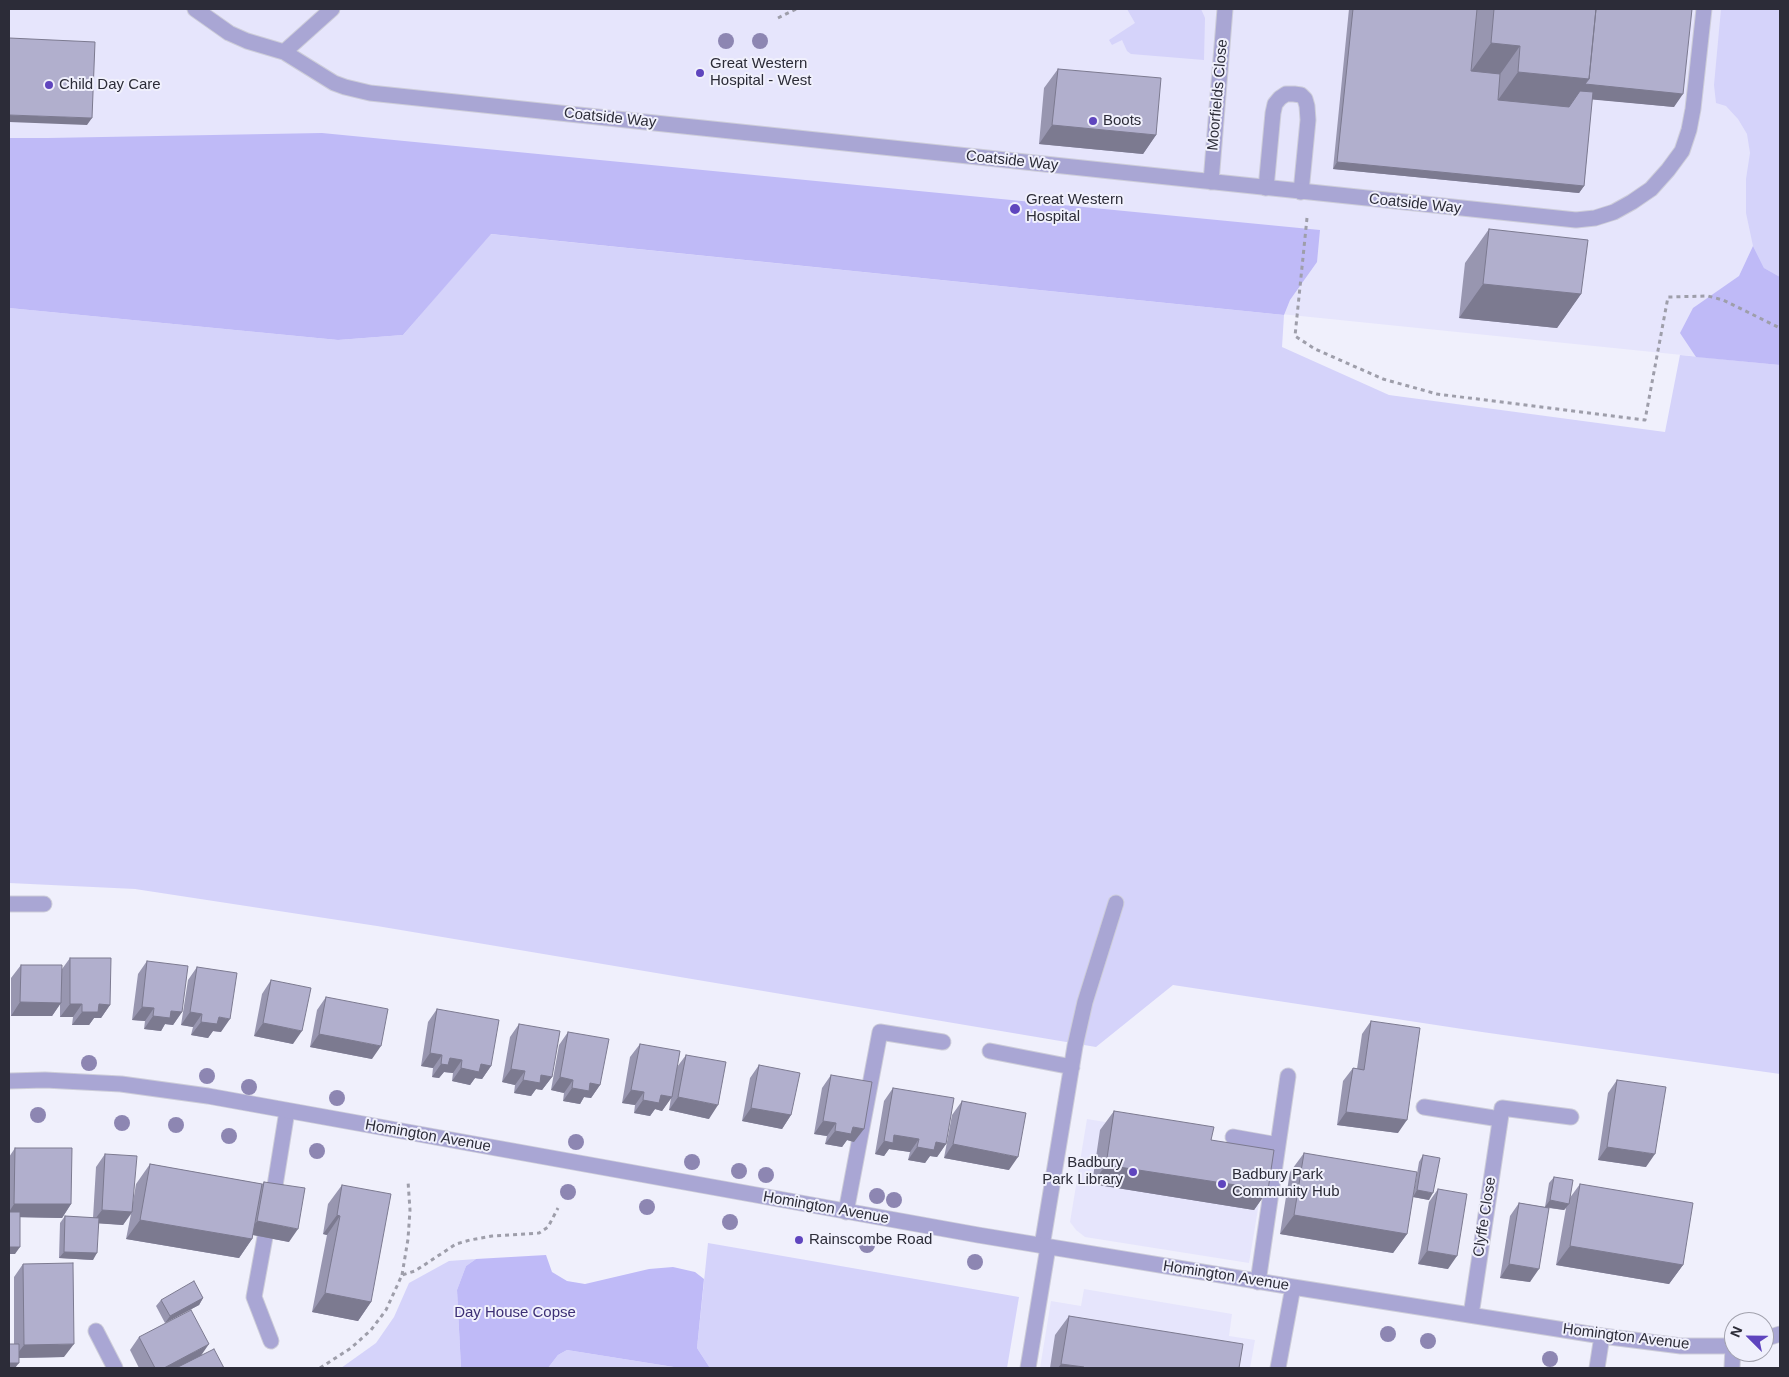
<!DOCTYPE html>
<html>
<head>
<meta charset="utf-8">
<style>
	body { margin:0 }
	#map { position:relative; width:1789px; height:1377px; overflow:hidden; background:#f0f0fc; font-family:Helvetica,sans-serif }
	canvas { display:block }
	.frame { position:absolute; inset:0; border:10px solid #2c2c38; pointer-events:none }
	.north { position:absolute; left:1724px; top:1312px; width:50px; height:50px; box-sizing:border-box; background:#f0f0fc; border:1px solid #a2a2ae; border-radius:50%; rotate:293deg; font-size:14px; font-weight:700; line-height:20px; text-align:center; color:#2c2c38 }
	.north::after { content:''; display:block; margin:auto; width:18px; height:22px; background:#5f45be; clip-path:polygon(50% 0,100% 100%,50% 72%,0 100%) }
</style>
</head>
<body>
<div id="map">
<canvas width="1789" height="1377"></canvas>
<div class="frame"></div>
<div class="north">N</div>
</div>
<script>
const ctx = document.querySelector('canvas').getContext('2d');
ctx.lineJoin = 'round';
function fill(path, color) { ctx.fillStyle = color; ctx.fill(path, 'evenodd'); }
const shape = rows => new Path2D(rows.map(r => 'M' + r).join(''));
function trace(path, color, width, dash) { ctx.strokeStyle = color; ctx.lineWidth = width; ctx.lineCap = dash ? 'butt' : 'round'; ctx.setLineDash(dash || []); ctx.stroke(path); }
function drawText(font, color, halo, rows, align = 'center') {
  ctx.font = font + ' Helvetica,sans-serif'; ctx.lineWidth = 4; ctx.setLineDash([]); ctx.textBaseline = 'middle'; ctx.strokeStyle = halo; ctx.fillStyle = color; for (const [text, x, y, turn = 0] of rows) {
    ctx.save(); ctx.translate(x, y); ctx.rotate((+turn || 0) * Math.PI / 180); ctx.textAlign = isNaN(turn) ? turn : align; if (halo) ctx.strokeText(text, 0, 0); ctx.fillText(text, 0, 0); ctx.restore();
  }
}
fill(shape([
	[9,9,1780,9,1780,365,9,184],
	[1087,1119,1268,1149,1249,1263,1085,1237,1076,1230,1070,1222],
	[1084,1289,1232,1314,1229,1336,1255,1340,1250,1368,1040,1368,1051,1301,1081,1306]
]), '#e6e5fc');
fill(shape([
	[1127,9,1201,9,1205,18,1204,60,1131,54,1127,51,1122,40,1112,45,1109,40,1135,23],
	[1721,9,1780,9,1780,277,1764,268,1753,246,1746,213,1746,179,1750,153,1747,134,1738,119,1726,106,1716,103,1714,85],
	[490,234,1284,315,1282,347,1389,395,1665,432,1680,355,1780,365,1780,1074,1482,1032,1173,985,1096,1047,377,926,135,889,9,883,9,308,338,340,403,335],
	[708,1243,1019,1297,1007,1368,710,1368,697,1348],
	[476,1259,466,1266,457,1290,461,1368,341,1368,376,1343,394,1317,409,1283,449,1261],
	[567,1350,680,1368,548,1368,558,1355]
]), '#d5d3fa');
fill(shape([
	[322,133,1320,230,1317,262,1290,300,1284,315,491,234,403,335,338,340,9,308,9,138,48,138],
	[1753,246,1764,268,1780,277,1780,365,1696,357,1680,333,1693,308,1739,276],
	[546,1255,552,1272,567,1281,585,1284,649,1269,673,1267,695,1272,704,1279,697,1348,710,1368,680,1368,567,1350,558,1355,548,1368,461,1368,457,1290,466,1266,476,1259]
]), '#bfbaf7');
const lane = shape([
	[1266,188,1273,113,1275,104,1280,98,1286,94,1294,94,1301,95,1305,99,1307,106,1308,120,1301,192],
	[9,904,44,904],
	[990,1051,1072,1067],
	[1233,1137,1278,1145],
	[273,1198,287,1111],
	[846,1212,880,1032,943,1042],
	[265,1237,254,1297,271,1341],
	[1042,1246,1075,1046,1085,1002,1116,903],
	[1258,1282,1288,1076],
	[1732,1368,1733,1346]
]);
const street = shape([
	[195,9,229,33,247,41,284,52,334,83,345,87,370,93,1576,220,1595,218,1614,212,1632,202,1651,189,1668,170,1682,151,1689,130,1693,109,1704,9],
	[284,52,332,9],
	[1211,182,1225,9],
	[9,1081,45,1080,121,1084,208,1096,978,1235,1293,1287,1602,1336,1681,1346,1734,1346],
	[1424,1107,1500,1119],
	[1471,1315,1502,1108,1571,1117],
	[96,1331,115,1368],
	[1764,1339,1780,1334],
	[1028,1368,1048,1247],
	[1278,1368,1293,1287],
	[1597,1368,1602,1336]
]);
trace(lane, '#cdcdd9', 17);
trace(street, '#cdcdd9', 17);
trace(shape([
	[778,18,796,9],
	[1307,218,1295,336,1315,349,1383,379,1437,394,1645,420,1668,297,1708,296,1723,300,1780,328],
	[402,1275,408,1239,410,1210,408,1181],
	[320,1368,351,1348,371,1330,386,1310,402,1275,415,1271,456,1244,470,1240,492,1236,539,1233,548,1227,558,1208]
]), '#9e9eaa', 3, [4, 4]);
trace(lane, '#a9a6d4', 15);
trace(street, '#a9a6d4', 15);
ctx.fillStyle = '#8d86b2';
for (const [x, y] of [
	[726,41],
	[760,41],
	[89,1063],
	[207,1076],
	[249,1087],
	[337,1098],
	[38,1115],
	[122,1123],
	[176,1125],
	[229,1136],
	[576,1142],
	[317,1151],
	[692,1162],
	[739,1171],
	[766,1175],
	[568,1192],
	[877,1196],
	[894,1200],
	[647,1207],
	[730,1222],
	[867,1245],
	[975,1262],
	[1388,1334],
	[1428,1341],
	[1550,1359]
]) { ctx.beginPath(); ctx.arc(x, y, 8, 0, 2 * Math.PI); ctx.fill(); }
fill(shape([
	[1349,9,1692,9,1674,107,1592,99,1584,186,1579,193,1333,169],
	[1058,69,1156,135,1143,154,1039,144,1044,88],
	[1489,229,1581,294,1557,328,1459,318,1465,263],
	[70,958,110,1005,101,1018,94,1018,89,1025,72,1025,73,1017,60,1017,60,1004,52,1016,11,1016,11,978,21,965,62,969],
	[147,961,182,1012,173,1025,165,1024,161,1031,144,1029,145,1021,132,1020,138,974],
	[197,967,221,1032,213,1031,208,1038,191,1035,193,1027,181,1025,188,980],
	[271,980,293,1044,254,1036,262,994],
	[326,997,372,1059,310,1047,317,1010],
	[437,1009,491,1066,482,1079,475,1078,470,1085,452,1081,453,1073,444,1072,439,1078,432,1077,433,1068,421,1066,428,1022],
	[1371,1021,1398,1133,1337,1125,1343,1081,1353,1068,1357,1069,1362,1034],
	[519,1024,552,1077,542,1090,536,1089,531,1096,514,1093,515,1085,502,1082,510,1037],
	[568,1032,600,1085,591,1098,584,1097,580,1104,563,1101,564,1093,551,1090,559,1045],
	[640,1044,677,1067,686,1055,709,1119,669,1110,671,1098,662,1111,655,1109,650,1116,634,1113,635,1105,622,1103,630,1057],
	[759,1065,791,1115,782,1129,742,1121,750,1078],
	[831,1075,854,1142,847,1140,842,1147,825,1144,827,1136,814,1134,822,1088],
	[1617,1080,1646,1167,1598,1160,1608,1093],
	[893,1088,946,1144,937,1157,930,1156,925,1163,908,1160,910,1152,889,1149,884,1156,875,1154,884,1101],
	[962,1101,1009,1170,944,1158,952,1115],
	[1114,1111,1211,1140,1268,1190,1254,1210,1092,1184,1100,1130],
	[15,1148,71,1204,62,1218,20,1217,15,1254,9,1254,9,1157],
	[1304,1153,1407,1234,1393,1253,1280,1234,1290,1172],
	[105,1154,133,1202,136,1184,150,1164,262,1184,264,1182,289,1242,253,1235,252,1239,239,1258,126,1239,131,1214,123,1225,99,1223,93,1260,59,1258,60,1223,65,1216,93,1218,96,1167],
	[1423,1155,1429,1200,1413,1197,1419,1162],
	[1554,1177,1569,1199,1580,1184,1683,1265,1669,1284,1556,1265,1566,1208,1564,1210,1549,1208,1530,1282,1500,1278,1510,1216,1519,1203,1545,1207,1549,1183],
	[342,1185,371,1302,358,1321,312,1312,327,1235,323,1234,328,1204],
	[1438,1189,1448,1269,1418,1264,1429,1202],
	[23,1264,64,1357,19,1358,14,1344,14,1277],
	[203,1298,199,1305,165,1323,156,1306,161,1300],
	[1069,1316,1239,1368,1050,1368,1055,1335],
	[139,1337,202,1355,224,1368,139,1368,130,1350]
]), '#9896b0');
fill(shape([
	[1491,43,1520,46,1496,80,1467,77],
	[1518,72,1589,79,1683,94,1674,107,1576,98,1565,113,1493,107],
	[9,115,92,118,87,125,9,122],
	[1052,125,1156,135,1143,154,1039,144],
	[1337,162,1584,186,1579,193,1333,169],
	[1483,284,1581,294,1557,328,1459,318],
	[20,1002,61,1003,52,1016,11,1016],
	[70,1004,82,1004,73,1017,60,1017],
	[99,1004,110,1005,101,1018,94,1018,89,1025,72,1025,82,1012],
	[142,1007,154,1008,145,1021,132,1020],
	[171,1011,182,1012,173,1025,165,1024,161,1031,144,1029,153,1016],
	[190,1012,202,1014,193,1027,181,1025],
	[219,1017,230,1019,221,1032,213,1031,208,1038,191,1035,201,1022],
	[263,1023,302,1031,293,1044,254,1036],
	[319,1034,381,1046,372,1059,310,1047],
	[430,1053,442,1055,433,1068,421,1066],
	[450,1058,462,1060,453,1073,444,1072,439,1078,432,1077,441,1064],
	[481,1064,491,1066,482,1079,475,1078,470,1085,452,1081,461,1068],
	[511,1069,525,1071,515,1085,502,1082],
	[541,1075,552,1077,542,1090,536,1089,531,1096,514,1093,523,1080],
	[560,1077,573,1080,564,1093,551,1090],
	[590,1083,600,1085,591,1098,584,1097,580,1104,563,1101,572,1088],
	[631,1090,644,1092,635,1105,622,1103],
	[661,1095,672,1097,662,1111,655,1109,650,1116,634,1113,643,1100],
	[678,1097,718,1105,709,1119,669,1110],
	[751,1108,791,1115,782,1129,742,1121],
	[1346,1112,1407,1120,1398,1133,1337,1125],
	[823,1121,836,1123,827,1136,814,1134],
	[853,1127,864,1129,854,1142,847,1140,842,1147,825,1144,835,1131],
	[894,1135,919,1139,910,1152,889,1149,884,1156,875,1154,884,1141],
	[936,1142,946,1144,937,1157,930,1156,925,1163,908,1160,917,1147],
	[953,1144,1018,1157,1009,1170,944,1158],
	[1607,1147,1655,1154,1646,1167,1598,1160],
	[1106,1165,1268,1190,1254,1210,1092,1184],
	[1417,1190,1433,1193,1429,1200,1413,1197],
	[1550,1200,1569,1204,1564,1210,1545,1207],
	[14,1204,71,1204,62,1218,9,1217,9,1212],
	[102,1210,132,1212,123,1225,92,1223],
	[337,1215,340,1216,327,1235,323,1234],
	[1294,1215,1407,1234,1393,1253,1280,1234],
	[140,1220,252,1239,239,1258,126,1239],
	[257,1221,298,1229,289,1242,248,1234],
	[1570,1246,1683,1265,1669,1284,1556,1265],
	[9,1247,20,1247,15,1254,9,1254],
	[1427,1251,1457,1256,1448,1269,1418,1264],
	[64,1252,97,1253,93,1260,59,1258],
	[1509,1264,1539,1269,1530,1282,1500,1278],
	[325,1293,371,1302,358,1321,312,1312],
	[203,1298,199,1305,165,1323,170,1316],
	[74,1344,64,1357,14,1358,24,1345],
	[209,1344,200,1357,179,1368,164,1368],
	[9,1363,19,1363,15,1368,9,1368],
	[1061,1364,1084,1367,1083,1368,1058,1368]
]), '#7c7a90');
const building = shape([
	[1353,9,1477,9,1471,71,1500,74,1498,100,1569,107,1580,91,1593,92,1584,186,1337,162,1353,9],
	[1494,9,1596,9,1589,79,1518,72,1520,46,1491,43,1494,9],
	[1596,9,1692,9,1683,94,1585,84,1589,79,1596,9],
	[9,38,95,42,92,118,9,115,9,38],
	[1058,69,1161,78,1156,135,1052,125,1058,69],
	[1489,229,1588,240,1581,294,1483,284,1489,229],
	[70,958,111,958,110,1005,99,1004,98,1012,82,1012,82,1004,70,1004,70,958],
	[147,961,188,966,182,1012,171,1011,170,1018,153,1016,154,1008,142,1007,147,961],
	[21,965,62,965,61,1003,20,1002,21,965],
	[197,967,237,973,230,1019,219,1017,217,1024,201,1022,202,1014,190,1012,197,967],
	[271,980,311,988,302,1031,263,1023,271,980],
	[326,997,388,1009,381,1046,319,1034,326,997],
	[437,1009,499,1020,491,1066,481,1064,479,1072,461,1068,462,1060,450,1058,448,1065,441,1064,442,1055,430,1053,437,1009],
	[1371,1021,1420,1028,1407,1120,1346,1112,1353,1068,1364,1070,1371,1021],
	[519,1024,560,1031,552,1077,541,1075,540,1083,523,1080,525,1071,511,1069,519,1024],
	[568,1032,609,1039,600,1085,590,1083,589,1091,572,1088,573,1080,560,1077,568,1032],
	[640,1044,680,1051,672,1097,661,1095,659,1103,643,1100,644,1092,631,1090,640,1044],
	[686,1055,726,1062,718,1105,678,1097,686,1055],
	[759,1065,800,1073,791,1115,751,1108,759,1065],
	[831,1075,872,1082,864,1129,853,1127,851,1134,835,1131,836,1123,823,1121,831,1075],
	[1617,1080,1666,1087,1655,1154,1607,1147,1617,1080],
	[893,1088,954,1098,946,1144,936,1142,934,1150,917,1147,919,1139,894,1135,893,1143,884,1141,893,1088],
	[962,1101,1026,1113,1018,1157,953,1144,962,1101],
	[1114,1111,1214,1127,1211,1140,1274,1150,1268,1190,1106,1165,1114,1111],
	[15,1148,72,1148,71,1204,14,1204,15,1148],
	[1304,1153,1417,1172,1407,1234,1294,1215,1304,1153],
	[105,1154,137,1156,132,1212,102,1210,105,1154],
	[1423,1155,1440,1158,1433,1193,1417,1190,1423,1155],
	[150,1164,262,1184,252,1239,140,1220,150,1164],
	[1554,1177,1573,1180,1569,1204,1550,1200,1554,1177],
	[264,1182,305,1188,298,1229,257,1221,264,1182],
	[1580,1184,1693,1203,1683,1265,1570,1246,1580,1184],
	[342,1185,391,1194,371,1302,325,1293,340,1216,337,1215,342,1185],
	[1438,1189,1467,1194,1457,1256,1427,1251,1438,1189],
	[1519,1203,1549,1208,1539,1269,1509,1264,1519,1203],
	[9,1212,20,1212,20,1247,9,1247,9,1212],
	[65,1216,99,1218,97,1253,64,1252,65,1216],
	[73,1263,74,1344,24,1345,23,1264,73,1263],
	[194,1281,203,1298,170,1316,161,1300,194,1281],
	[191,1310,209,1344,164,1368,155,1368,139,1337,191,1310],
	[1069,1316,1243,1344,1239,1368,1084,1368,1084,1367,1061,1364,1069,1316],
	[9,1344,19,1344,19,1363,9,1363,9,1344],
	[214,1349,224,1368,176,1368,214,1349]
]);
fill(building, '#b1afcd');
trace(building, '#7c7a90', 1);
for (const [x, y, r, color] of [
	[700,73,5,"#5f45be"],
	[49,85,5,"#5f45be"],
	[1093,121,5,"#5f45be"],
	[1015,209,6,"#5f45be"],
	[1133,1172,5,"#5f45be"],
	[1222,1184,5,"#5f45be"],
	[799,1240,5,"#5f45be"]
]) { const dot = new Path2D(); dot.arc(x, y, r, 0, 2 * Math.PI); ctx.fillStyle = color; ctx.fill(dot); trace(dot, '#f0f0fc', 2); }
drawText('15px', '#2c2c38', '#f0f0fc', [
	["Great Western",710,64],
	["Hospital - West",710,81],
	["Child Day Care",59,85],
	["Boots",1103,121],
	["Great Western",1026,200],
	["Hospital",1026,217],
	["Badbury",1123,1163,"right"],
	["Park Library",1123,1180,"right"],
	["Badbury Park",1232,1175],
	["Community Hub",1232,1192],
	["Rainscombe Road",809,1240]
], 'left');
drawText('15px', '#2c2c38', '#f0f0fc', [
	["Moorfields Close",1218,95,-85],
	["Coatside Way",610,118,6],
	["Coatside Way",1012,161,6],
	["Coatside Way",1415,204,6],
	["Homington Avenue",428,1136,10],
	["Homington Avenue",826,1208,10],
	["Clyffe Close",1485,1217,-81],
	["Homington Avenue",1226,1276,9],
	["Homington Avenue",1626,1337,7]
]);
drawText('15px', '#3c2f75', '#f0f0fc', [
	["Day House Copse",515,1313]
]);
</script>
</body>
</html>
